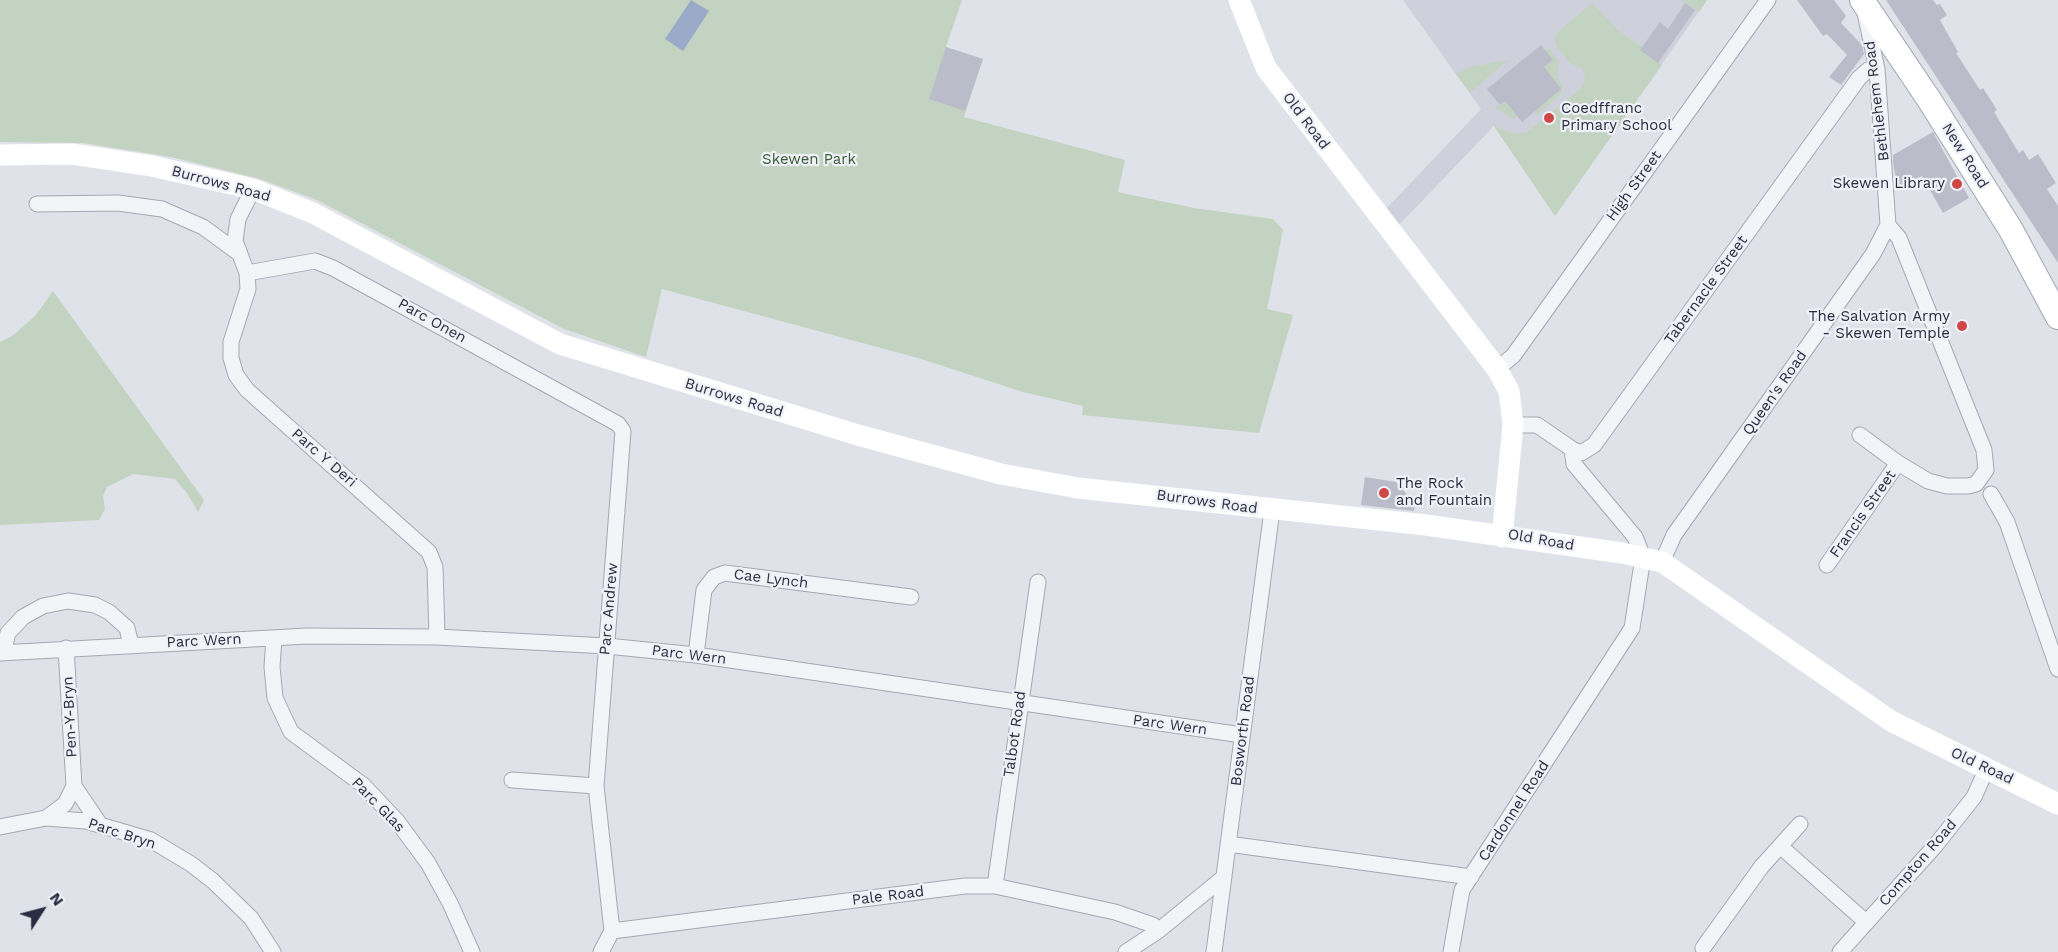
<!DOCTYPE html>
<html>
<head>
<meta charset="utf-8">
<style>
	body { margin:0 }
	#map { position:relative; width:2058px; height:952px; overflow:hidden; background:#e0e2e9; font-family:"Work Sans",sans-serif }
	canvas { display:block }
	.north { position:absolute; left:12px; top:880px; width:60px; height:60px; -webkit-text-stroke:4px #f0f1f7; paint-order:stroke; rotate:54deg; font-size:16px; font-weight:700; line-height:24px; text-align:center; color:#282d41 }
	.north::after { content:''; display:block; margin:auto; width:21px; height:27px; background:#282d41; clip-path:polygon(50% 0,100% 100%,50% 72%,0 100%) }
</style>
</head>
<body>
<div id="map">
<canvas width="2058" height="952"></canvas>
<div class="north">N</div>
</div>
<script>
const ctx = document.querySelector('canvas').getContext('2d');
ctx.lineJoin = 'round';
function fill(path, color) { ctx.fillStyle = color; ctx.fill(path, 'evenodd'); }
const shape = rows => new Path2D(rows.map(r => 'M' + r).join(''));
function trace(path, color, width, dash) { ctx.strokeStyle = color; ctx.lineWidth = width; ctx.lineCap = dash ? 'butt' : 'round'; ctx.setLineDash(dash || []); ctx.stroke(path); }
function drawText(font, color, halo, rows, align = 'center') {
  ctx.font = font + ' "Work Sans",sans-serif'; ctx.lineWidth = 4.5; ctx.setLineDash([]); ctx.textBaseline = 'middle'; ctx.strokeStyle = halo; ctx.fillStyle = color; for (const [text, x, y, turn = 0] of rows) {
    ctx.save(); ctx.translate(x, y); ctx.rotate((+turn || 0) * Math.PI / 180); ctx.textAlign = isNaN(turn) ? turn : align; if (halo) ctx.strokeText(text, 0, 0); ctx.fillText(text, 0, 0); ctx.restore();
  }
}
fill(shape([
	[1403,0,1707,0,1555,216,1494,126,1399,225,1386,209,1481,109]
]), '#ced1db');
fill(shape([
	[0,0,962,0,946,47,983,59,964,117,1125,160,1118,192,1194,208,1273,219,1283,230,1267,309,1293,315,1259,433,1082,415,1083,406,1023,392,918,358,662,289,646,357,564,329,317,200,260,179,171,157,83,143,0,142],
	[1681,0,1707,0,1699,12],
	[1592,3,1618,30,1642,47,1640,50,1662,65,1555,216,1494,126,1514,134,1527,132,1580,89,1584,83,1585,73,1580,67,1571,64,1556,46,1555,39,1559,31],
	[1547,47,1559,62,1557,78,1563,86,1560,95,1537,115,1534,111,1561,89,1549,74,1534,76,1553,60,1545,50],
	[1508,60,1470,93,1456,74,1470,67],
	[1516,92,1517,116,1513,119,1496,108],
	[53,291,204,500,198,512,187,493,175,479,133,474,107,487,103,496,105,509,99,520,0,525,0,342,12,336,35,316]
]), '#c3d3c1');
fill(shape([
	[691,0,709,11,683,51,665,39]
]), '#9baac9');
fill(shape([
	[1797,0,1834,0,1846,16,1841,23,1862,45,1864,54,1841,85,1829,77,1847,55,1827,34,1823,36],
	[1886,0,1933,0,1937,5,1940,4,1947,15,1940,20,1958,52,1956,53,1980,90,1983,88,1997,110,1994,112,2019,153,2023,150,2029,160,2038,154,2056,183,2047,189,2058,206,2058,263],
	[1685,3,1695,10,1658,63,1640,50,1660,22,1668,29],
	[1541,45,1553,60,1544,67,1561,89,1522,122,1505,101,1500,105,1487,89],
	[946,47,983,59,965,111,929,99],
	[1933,132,1969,198,1943,213,1922,176,1898,189,1893,163,1893,155],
	[1365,477,1396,482,1415,504,1414,511,1361,505]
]), '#babdc9');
const street = shape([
	[253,189,238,219,235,241,247,273,248,289,231,342,231,358,236,375,247,390,429,552,435,567,437,637],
	[37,204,118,203,162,209,203,227,240,254],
	[247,273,315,261,333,268,618,424,623,431,596,786,612,931,965,886,995,886,1115,912,1153,925,1158,931],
	[1497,369,1513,356,1768,0],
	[1513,425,1537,425,1572,449,1581,453,1594,445,1859,78,1868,70,1877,69],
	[1860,435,1898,463],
	[1991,494,2007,522,2058,669],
	[1662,562,1674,535,1873,254,1888,225],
	[1827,565,1898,463,1928,481,1947,486,1968,486,1976,484,1986,470,1984,450,1899,238,1888,225,1877,69,1865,13],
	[274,638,272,667,275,698,291,732,363,785,397,821,428,863,450,903,472,952],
	[0,653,307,636,437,637,607,646,696,655,1242,735],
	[3,653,8,633,23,617,43,606,68,601,95,605,109,612,127,628,131,645],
	[696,655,704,590,714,577,725,573,911,597],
	[512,780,596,786],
	[74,786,99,823],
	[46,818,65,804,74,786,66,648],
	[0,827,46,818,86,821,151,840,191,864,213,881,251,918,273,952],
	[1228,844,1471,877],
	[1780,846,1866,922],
	[995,886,1038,582],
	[1703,948,1762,866,1800,824],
	[601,952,612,931],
	[1126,952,1158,931,1224,877],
	[1214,952,1272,510],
	[1451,952,1462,890,1632,628,1643,557,1635,537,1574,464,1572,449],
	[1840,952,1935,846,1974,797,1987,768]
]);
const primary = shape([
	[1862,0,1930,101,2011,230,2058,317]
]);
trace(street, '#a5a8b3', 17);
trace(primary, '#9fa4b5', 26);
trace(street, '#f3f4f7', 15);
trace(shape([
	[1239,0,1266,68,1497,369,1509,391,1513,425,1502,537],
	[0,155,72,154,152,166,253,189,313,213,560,344,858,435,1001,474,1078,488,1426,525,1622,553,1662,562,1891,721,2058,804]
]), '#fff', 21);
trace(primary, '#fff', 24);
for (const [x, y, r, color] of [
	[1549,118,6,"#cf4644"],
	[1957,184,6,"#cf4644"],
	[1962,326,6,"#cf4644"],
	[1384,493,6,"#cf4644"]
]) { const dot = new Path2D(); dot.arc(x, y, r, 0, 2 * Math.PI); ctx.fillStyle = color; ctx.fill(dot); trace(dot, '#f0f1f7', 2); }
drawText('15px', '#282d41', '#f0f1f7', [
	["Bethlehem Road",1877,101,-97],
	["Old Road",1306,121,53],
	["New Road",1965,156,58],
	["Burrows Road",221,184,15],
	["High Street",1634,186,-54],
	["Tabernacle Street",1706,290,-54],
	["Parc Onen",432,321,29],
	["Queen's Road",1775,393,-55],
	["Burrows Road",734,398,17],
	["Parc Y Deri",324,458,41],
	["Burrows Road",1207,502,8],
	["Francis Street",1863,514,-55],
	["Old Road",1541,540,10],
	["Cae Lynch",771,579,7],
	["Parc Andrew",609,609,-85],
	["Parc Wern",204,641,-3],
	["Parc Wern",689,655,7],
	["Pen-Y-Bryn",70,717,-93],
	["Parc Wern",1170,725,8],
	["Bosworth Road",1243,731,-83],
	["Talbot Road",1015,734,-82],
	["Old Road",1982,766,25],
	["Parc Glas",378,805,46],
	["Cardonnel Road",1514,811,-57],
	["Parc Bryn",122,834,18],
	["Compton Road",1918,863,-49],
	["Pale Road",888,896,-7]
]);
drawText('15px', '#282d41', '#f0f1f7', [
	["Coedffranc",1561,109],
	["Primary School",1561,126],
	["Skewen Library",1945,184,"right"],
	["The Salvation Army",1950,317,"right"],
	["- Skewen Temple",1950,334,"right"],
	["The Rock",1396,484],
	["and Fountain",1396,501]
], 'left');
drawText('15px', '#375d36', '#f0f1f7', [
	["Skewen Park",809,160]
]);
</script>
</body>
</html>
